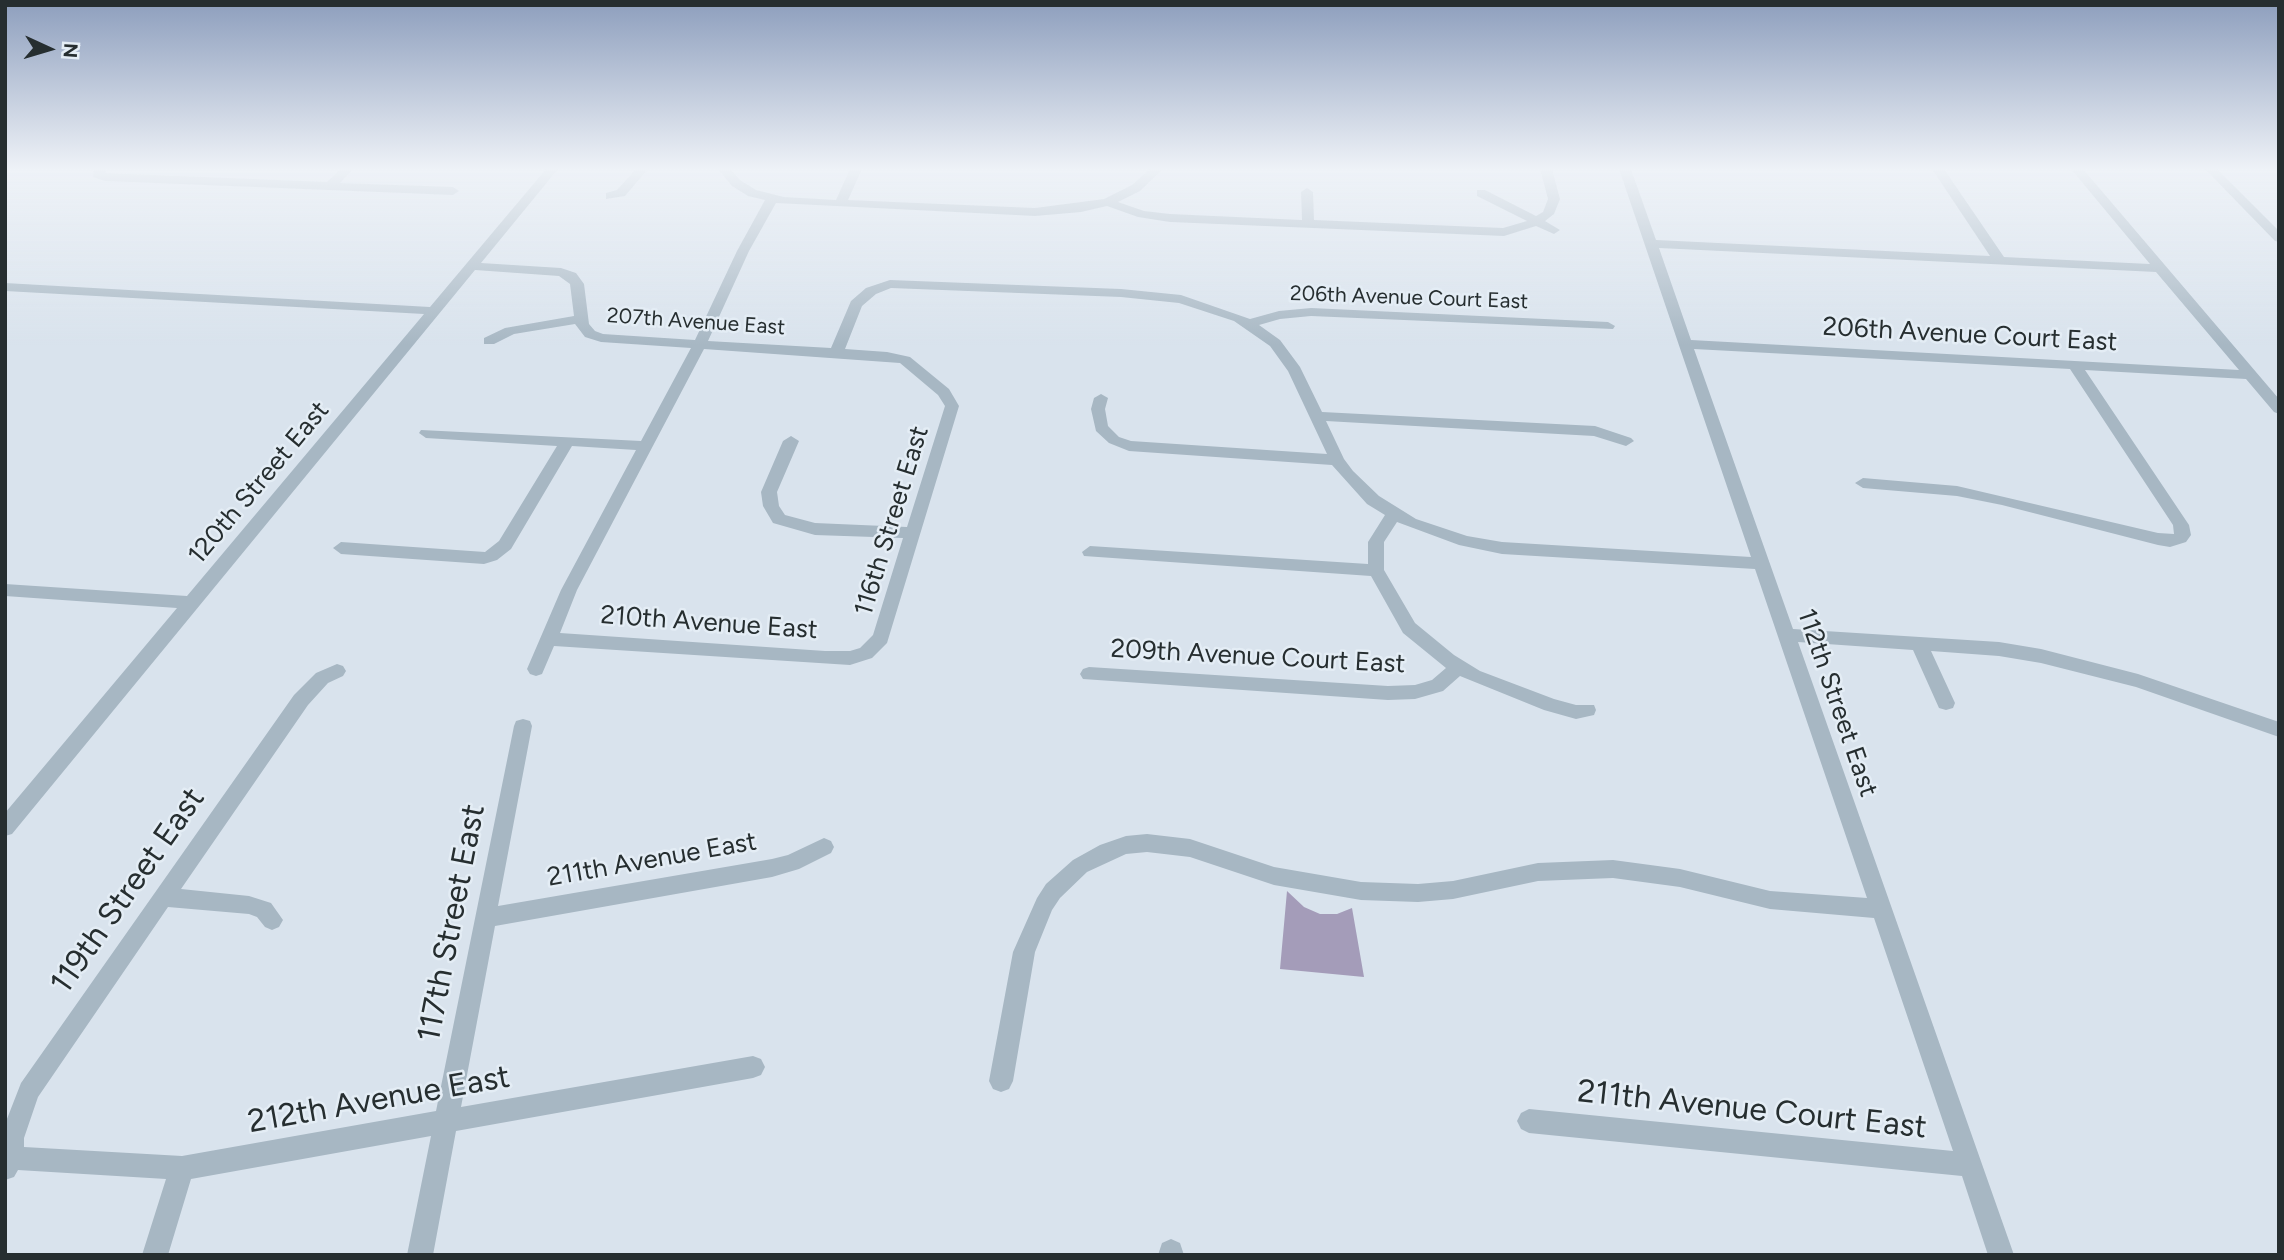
<!DOCTYPE html>
<html>
<head>
<meta charset="utf-8">
<style>
	body { margin:0 }
	#map { position:relative; width:2284px; height:1260px; overflow:hidden; background:#d9e3ed; font-family:Figtree,sans-serif }
	canvas { display:block }
	.frame { position:absolute; inset:0; border:7px solid #262e30; pointer-events:none }
	.north { position:absolute; left:14px; top:14px; width:70px; height:70px; -webkit-text-stroke:5px #e4edf5; paint-order:stroke; rotate:94deg; font-size:19px; font-weight:700; line-height:28px; text-align:center; color:#262e30 }
	.north::after { content:''; display:block; margin:auto; width:24px; height:32px; background:#262e30; clip-path:polygon(50% 0,100% 100%,50% 72%,0 100%) }
</style>
</head>
<body>
<div id="map">
<canvas width="2284" height="1260"></canvas>
<div class="frame"></div>
<div class="north">N</div>
</div>
<script>
const ctx = document.querySelector('canvas').getContext('2d');
ctx.lineJoin = 'round';
function fill(path, color) { ctx.fillStyle = color; ctx.fill(path, 'evenodd'); }
const shape = rows => new Path2D(rows.map(r => 'M' + r).join(''));
function drawText(font, color, halo, rows, align = 'center') {
  ctx.font = font + ' Figtree,sans-serif'; ctx.lineWidth = 5; ctx.setLineDash([]); ctx.textBaseline = 'middle'; ctx.strokeStyle = halo; ctx.fillStyle = color; for (const [text, x, y, turn = 0] of rows) {
    ctx.save(); ctx.translate(x, y); ctx.rotate((+turn || 0) * Math.PI / 180); ctx.textAlign = isNaN(turn) ? turn : align; if (halo) ctx.strokeText(text, 0, 0); ctx.fillText(text, 0, 0); ctx.restore();
  }
}
fill(shape([
	[1287,891,1304,907,1320,914,1337,914,1352,908,1364,977,1280,969]
]), '#a49cb9');
fill(shape([
	[94,169,106,169,105,173,327,182,341,169,353,169,340,183,453,187,459,191,453,195,105,181,93,177,94,169],
	[546,169,558,169,481,263,561,268,576,273,584,284,589,324,595,331,603,334,695,340,737,251,765,200,748,196,732,186,718,169,730,169,740,180,756,190,784,197,836,200,850,169,862,169,848,200,1035,208,1104,199,1132,185,1150,169,1163,169,1140,191,1118,202,1144,211,1170,214,1302,220,1301,192,1307,188,1313,192,1314,220,1503,228,1527,221,1477,196,1477,190,1485,190,1536,216,1543,212,1548,199,1540,169,1552,169,1560,199,1554,214,1545,221,1560,230,1554,234,1536,226,1504,236,1170,222,1138,217,1107,206,1081,212,1035,216,776,203,749,251,708,341,831,348,851,301,866,288,890,280,1121,289,1181,295,1250,319,1279,311,1311,308,1608,322,1615,326,1613,329,1311,316,1280,319,1259,325,1280,340,1300,367,1322,412,1595,426,1631,438,1634,441,1626,446,1594,436,1326,421,1344,459,1353,471,1379,496,1416,519,1467,536,1502,542,1751,557,1619,169,1631,169,1656,240,1990,256,1932,169,1944,169,2004,257,2150,264,2071,169,2083,169,2279,399,2279,414,2274,412,2246,379,2085,370,2189,525,2191,535,2186,542,2170,547,2158,545,2002,505,1957,496,1863,488,1855,483,1863,478,1957,486,2158,533,2174,534,2173,525,2070,369,1694,349,1793,629,1999,642,2041,649,2138,674,2279,722,2279,737,2136,687,2041,663,1999,656,1931,651,1955,703,1953,708,1946,710,1939,708,1913,650,1798,642,2014,1255,1988,1255,1962,1176,1529,1133,1521,1129,1517,1121,1521,1113,1529,1109,1953,1151,1874,918,1770,909,1680,887,1613,878,1538,881,1453,899,1418,902,1361,900,1274,885,1190,857,1147,852,1126,854,1087,872,1060,898,1052,910,1035,952,1013,1081,1009,1089,1001,1092,993,1089,989,1081,1013,952,1037,898,1046,884,1073,860,1100,845,1126,836,1147,834,1190,839,1274,867,1361,882,1418,884,1453,881,1538,863,1613,860,1680,869,1770,891,1867,898,1755,569,1502,554,1459,545,1397,522,1384,542,1384,570,1415,623,1454,655,1480,671,1554,699,1576,705,1594,705,1596,710,1594,715,1576,719,1544,710,1460,676,1443,691,1415,699,1388,700,1083,679,1080,674,1083,669,1089,667,1388,686,1415,685,1432,680,1446,668,1403,633,1371,576,1084,556,1082,552,1090,546,1368,564,1368,542,1385,515,1367,504,1332,465,1129,451,1109,443,1096,431,1091,409,1094,398,1101,394,1108,398,1105,409,1108,426,1119,437,1131,441,1327,454,1288,371,1270,346,1234,321,1179,303,1121,297,891,288,876,294,862,306,845,349,887,352,910,357,949,389,959,406,887,643,872,658,850,665,554,646,542,674,536,676,530,674,527,669,561,590,636,450,572,446,511,549,497,560,484,564,341,554,333,548,341,542,485,552,499,541,557,446,426,438,419,433,421,430,641,441,691,348,601,342,585,337,575,324,514,334,494,344,484,344,484,338,505,328,574,316,570,284,559,276,475,270,12,834,5,836,5,813,177,608,5,596,5,584,187,596,424,314,5,291,5,283,430,307,546,169],
	[1659,248,2156,272,2239,370,1691,340,1659,248],
	[704,349,900,363,938,395,945,406,907,527,815,523,785,515,779,506,777,492,799,441,791,436,783,441,761,492,763,506,773,523,815,535,903,538,873,635,860,648,850,651,825,651,560,633,577,590,704,349],
	[636,169,648,169,625,196,606,199,606,193,617,190,636,169],
	[2205,169,2217,169,2279,231,2279,242,2275,241,2205,169],
	[337,664,343,666,346,671,343,676,328,683,308,705,181,889,249,896,271,903,283,920,279,927,272,930,265,927,257,917,249,914,168,907,38,1097,24,1138,24,1147,182,1156,436,1111,514,726,516,721,523,719,530,721,532,726,498,906,772,859,788,855,824,838,831,841,834,847,831,853,799,869,772,877,495,926,461,1107,753,1056,761,1059,765,1067,761,1075,753,1078,456,1131,433,1255,407,1255,431,1136,191,1179,168,1255,142,1255,166,1179,18,1170,14,1177,5,1180,5,1124,21,1083,294,695,316,673,337,664],
	[1171,1239,1180,1243,1184,1255,1158,1255,1162,1243,1171,1239]
]), '#a7b7c3');
const sky = ctx.createLinearGradient(0, 0, 0, 345);
sky.addColorStop(0, '#8d9ebd');
sky.addColorStop(0.49, '#eef2f7');
sky.addColorStop(1, '#eef2f700');
ctx.fillStyle = sky;
ctx.fillRect(0, 0, 2284, 345);
drawText('21px', '#262e30', '#e4edf5', [
	["206th Avenue Court East",1409,298,2],
	["207th Avenue East",696,322,4]
]);
drawText('26px', '#262e30', '#e4edf5', [
	["206th Avenue Court East",1970,335,3],
	["120th Street East",259,483,-50],
	["116th Street East",892,521,-73],
	["210th Avenue East",709,623,4],
	["209th Avenue Court East",1258,657,3],
	["112th Street East",1837,703,71],
	["211th Avenue East",652,860,-10]
]);
drawText('32px', '#262e30', '#e4edf5', [
	["119th Street East",128,891,-55],
	["117th Street East",452,923,-79],
	["212th Avenue East",379,1100,-10],
	["211th Avenue Court East",1752,1110,6]
]);
</script>
</body>
</html>
